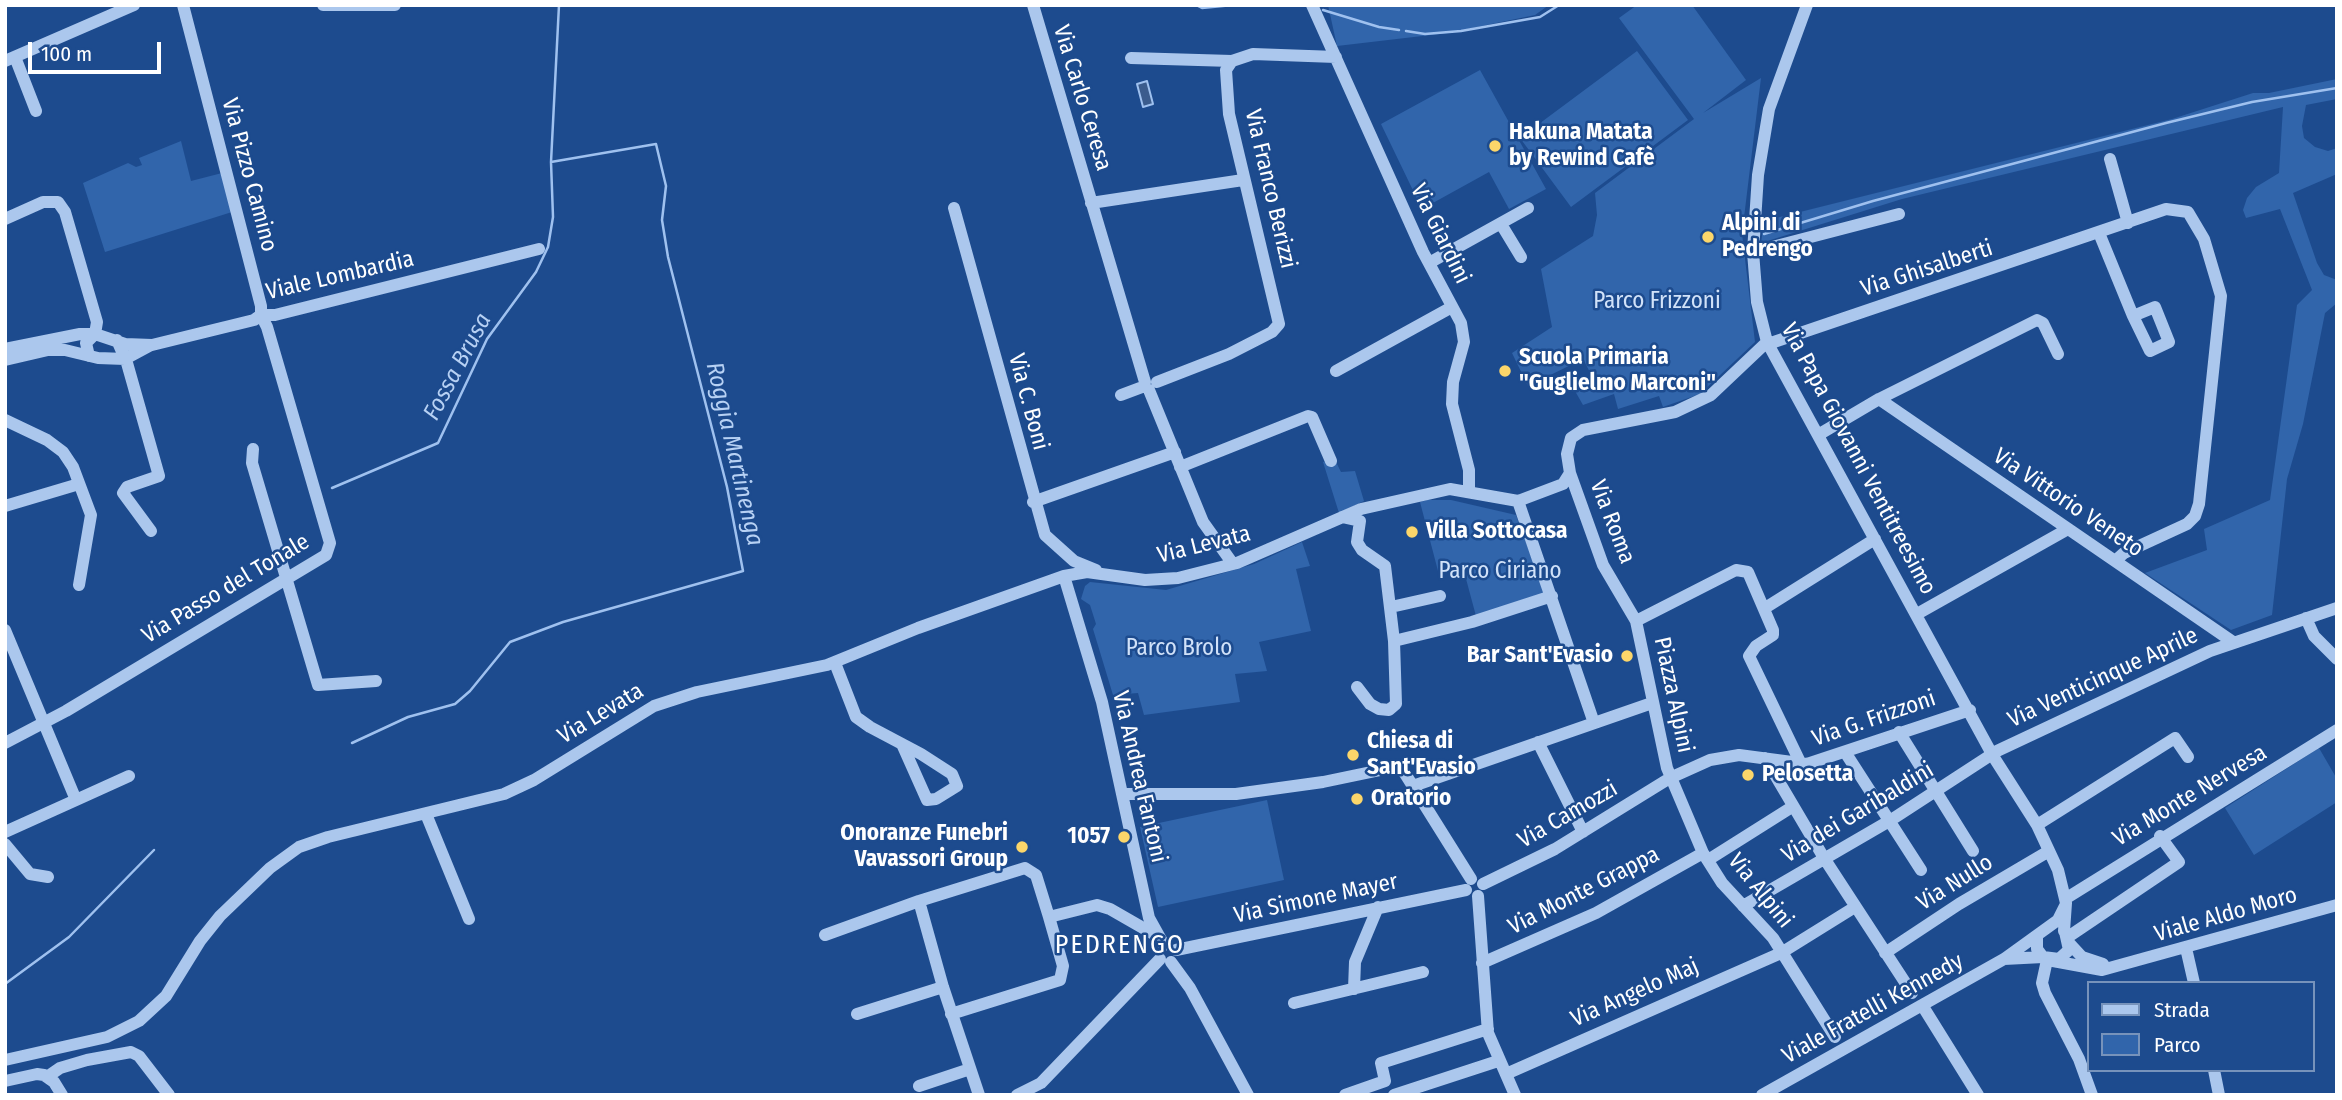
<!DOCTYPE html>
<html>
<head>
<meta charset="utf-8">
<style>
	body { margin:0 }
	#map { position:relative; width:2342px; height:1100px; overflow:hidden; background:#1d4b8e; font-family:"Fira Sans Condensed",sans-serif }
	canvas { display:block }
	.frame { position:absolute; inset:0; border:7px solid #fff; pointer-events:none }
	.legend { position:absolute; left:2087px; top:981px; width:228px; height:91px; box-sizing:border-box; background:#1d4b8e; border:2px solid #7793bb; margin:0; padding:9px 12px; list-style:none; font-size:21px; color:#fff }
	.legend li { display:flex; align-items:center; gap:14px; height:35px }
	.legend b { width:35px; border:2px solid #7793bb }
	.scale { position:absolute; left:28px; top:42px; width:133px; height:32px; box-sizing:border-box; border:4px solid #fff; border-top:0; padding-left:9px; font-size:21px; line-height:24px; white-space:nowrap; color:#fff; -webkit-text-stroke:5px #1d4b8e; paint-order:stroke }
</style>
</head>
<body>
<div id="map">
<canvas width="2342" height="1100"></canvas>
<div class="frame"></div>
<ul class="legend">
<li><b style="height:9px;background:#abc7ed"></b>Strada</li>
<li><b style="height:19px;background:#3165ab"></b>Parco</li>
</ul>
<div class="scale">100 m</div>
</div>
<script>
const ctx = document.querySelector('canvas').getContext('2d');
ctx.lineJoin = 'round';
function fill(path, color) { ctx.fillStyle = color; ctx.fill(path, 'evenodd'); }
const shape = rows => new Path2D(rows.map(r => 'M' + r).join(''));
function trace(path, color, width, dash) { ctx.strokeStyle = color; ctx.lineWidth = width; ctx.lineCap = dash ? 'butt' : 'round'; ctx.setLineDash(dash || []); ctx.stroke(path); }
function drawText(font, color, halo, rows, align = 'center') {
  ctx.font = font + ' "Fira Sans Condensed",sans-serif'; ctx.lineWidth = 5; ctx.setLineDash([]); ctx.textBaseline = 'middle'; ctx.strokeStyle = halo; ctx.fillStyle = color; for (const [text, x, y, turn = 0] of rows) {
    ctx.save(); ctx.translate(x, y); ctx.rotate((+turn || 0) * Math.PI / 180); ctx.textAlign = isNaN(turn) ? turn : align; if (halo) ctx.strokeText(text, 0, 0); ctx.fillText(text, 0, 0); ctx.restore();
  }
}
fill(shape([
	[1328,5,1549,5,1535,15,1448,33,1337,46],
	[1637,5,1692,5,1746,80,1703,113,1761,78,1742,234,1755,342,1700,394,1663,407,1659,396,1618,409,1614,394,1583,405,1575,391,1594,380,1583,359,1528,386,1512,353,1552,327,1541,269,1593,236,1597,215,1595,193,1694,119,1619,18],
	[1637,51,1688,120,1571,207,1520,138],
	[1480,70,1546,189,1509,209,1489,172,1422,209,1381,124],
	[2337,79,2337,99,2306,105,2302,126,2304,138,2315,147,2328,151,2337,148,2337,174,2293,193,2317,263,2324,275,2337,280,2337,303,2325,313,2303,424,2287,479,2272,615,2231,630,2145,573,2207,550,2204,529,2270,500,2297,305,2312,290,2280,209,2246,218,2243,210,2247,198,2256,187,2279,173,2283,107,1902,199,1761,243,1764,221,2172,119,2253,93,2269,93],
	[181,141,191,181,222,173,232,212,105,252,83,183,128,163,136,167,142,165,139,158],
	[1335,460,1341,472,1355,471,1364,501,1339,513,1323,462],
	[1427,500,1451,500,1516,515,1545,594,1476,616,1462,564,1438,571,1420,502],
	[1302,542,1310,566,1296,569,1311,631,1259,642,1267,671,1235,674,1240,702,1144,715,1138,693,1113,695,1093,629,1096,624,1090,605,1081,599,1085,586,1090,582,1166,590,1254,564],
	[2319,748,2337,779,2337,802,2254,855,2225,808],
	[1267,800,1284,880,1158,907,1140,827]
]), '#3165ab');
const water = shape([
	[1147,81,1153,104,1143,107,1137,84,1147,81]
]);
fill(water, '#3b5c8d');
trace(water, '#9fc1ef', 2);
trace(shape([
	[1196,5,1202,8,1233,5],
	[1323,10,1379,27,1399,30],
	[1406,31,1425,34,1461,31,1540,17,1559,5],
	[1764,234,1873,201,2166,123,2252,102,2337,88],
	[332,488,438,443,487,339,536,272,548,247,553,217,551,162,559,5],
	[352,743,408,717,455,704,470,691,510,642,563,622,743,571,727,487,668,257,662,220,666,186,656,144,551,162],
	[5,984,69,937,154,850]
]), '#9fc1ef', 2.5);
trace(shape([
	[323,5,395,5],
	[1033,5,1145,382],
	[1312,5,1423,252,1461,323,1464,342,1453,382,1452,404,1469,470,1469,491],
	[1807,5,1769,109,1758,175,1753,252,1757,302,1767,342,1993,756,2037,825,2058,870,2066,903,2064,931],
	[15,57,36,111],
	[1131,58,1232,61],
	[5,61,134,5],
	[2110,159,2128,223],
	[1091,203,1243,180],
	[954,208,1045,535,1074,561,1096,570],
	[5,219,43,202,58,202,65,212,97,322,95,334,86,343,89,356],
	[1501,224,1521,257],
	[2099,233,2133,316,2155,307,2169,342,2150,351,2133,316],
	[1753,252,1899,214],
	[1429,263,1528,208],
	[117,340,127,363,159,476,127,487,123,493,151,531],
	[1767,342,1711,395,1675,412,1583,430,1571,438,1567,454,1570,473,1603,565,1636,621,1667,768,1703,853,1722,883,1773,938,1835,1037],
	[1768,344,2166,209,2188,212,2204,239,2221,296,2199,504,2195,516,2187,524,2124,553,2115,561],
	[5,349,80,334,95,334,125,344,152,345,254,320,261,315,275,315,539,249],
	[5,360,48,350,65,350,98,358,125,359,151,345],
	[1336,371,1452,307],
	[1157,382,1229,354,1272,332,1279,324,1229,114,1226,70,1232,61,1253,54,1336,57],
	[1149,390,1203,522,1233,564],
	[1121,395,1145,386],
	[1879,399,2233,642],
	[5,420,47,440,63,452,73,467,91,515,79,585],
	[1818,435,1879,399,2037,320,2043,323,2058,354],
	[253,449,252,463,318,685,376,681],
	[1180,467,1308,416,1312,417,1331,461],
	[1518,501,1594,723],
	[1518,501,1563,484,1570,473],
	[1033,502,1175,452],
	[5,506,79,484],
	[1342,517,1360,521,1357,542,1362,550,1385,566,1394,641,1396,704,1389,710,1379,709,1370,704,1357,687],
	[1064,576,1102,702,1149,918,1164,945],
	[1391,607,1440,596],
	[1765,608,1875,539],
	[1917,614,2068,529],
	[2306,618,2314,636,2337,659],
	[1636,621,1736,570,1748,572,1773,630,1773,635,1756,646,1749,656,1801,764],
	[5,630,76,800,5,832],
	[1394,641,1472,622,1552,596],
	[835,663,856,717,870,727,921,754,952,774,957,786,936,799,927,800,902,744],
	[1899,732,1973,851],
	[1538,742,1583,832],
	[5,743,66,711,326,555,330,543,267,327,261,315,261,306,183,5],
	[1845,752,1921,870],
	[1765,758,1824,858,1912,993],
	[1413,786,1652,703],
	[1122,794,1236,794,1323,782,1395,767,1404,772,1471,879],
	[76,800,129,776],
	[426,814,469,919],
	[2037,825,2175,738,2188,757],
	[5,844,30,874,48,877],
	[1708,860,1792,807],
	[1483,884,1555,849,1670,778,1710,760,1739,755,1807,764,1970,710],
	[1478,896,1488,1033,1515,1095],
	[2065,899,2337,730],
	[919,901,1025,868,1036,875,1049,917],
	[1743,906,1891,820,1997,751,2210,651,2337,608],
	[825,935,919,901,943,987,979,1095],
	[2068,937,2179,862,2160,836],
	[2037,938,2037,949,2043,957,2059,959,2069,950,2065,932],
	[2070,944,2082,957,2103,964],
	[2186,948,2194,983],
	[1176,950,1466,890],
	[1885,953,1959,904,2049,851],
	[2004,959,2043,957],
	[2047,960,2042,983,2045,993,2079,1059,2092,1095],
	[2053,961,2102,970,2337,905],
	[1171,962,1190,988,1248,1095],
	[1482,963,1596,913,1703,853],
	[1354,989,1355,962,1378,907],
	[1294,1003,1423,972],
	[1922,1005,1978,1095],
	[857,1014,943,987],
	[951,1014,1060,980,1063,966,1049,917,1097,905,1110,909,1157,936],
	[5,1060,107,1037,139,1021,166,996,200,941,220,916,270,868,299,847,328,837,504,794,534,780,654,706,697,692,827,665,918,628,1064,576,1087,572,1145,580,1178,578,1237,563,1361,509,1450,489,1518,501],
	[2214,1070,2219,1095],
	[1506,1074,1781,953,1855,907],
	[47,1077,60,1068,87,1060,131,1052,139,1056,169,1095],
	[5,1081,37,1074,44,1075,54,1082,62,1095],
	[919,1086,970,1069],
	[1017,1095,1041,1083,1160,959],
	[1345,1095,1385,1081,1381,1063,1488,1029],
	[1394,1095,1498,1061],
	[1762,1095,2004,959,2058,920,2065,906]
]), '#abc7ed', 12);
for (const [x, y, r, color] of [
	[1495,146,7,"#fcd66a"],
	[1708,237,7,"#fcd66a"],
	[1505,371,7,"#fcd66a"],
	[1412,532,7,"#fcd66a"],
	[1627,656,7,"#fcd66a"],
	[1353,755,7,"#fcd66a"],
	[1748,775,7,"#fcd66a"],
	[1357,799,7,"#fcd66a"],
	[1124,837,7,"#fcd66a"],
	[1022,847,7,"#fcd66a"]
]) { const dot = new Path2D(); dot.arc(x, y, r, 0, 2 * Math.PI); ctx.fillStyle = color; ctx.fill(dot); trace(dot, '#1d4b8e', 2.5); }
drawText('23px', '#fff', '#1d4b8e', [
	["Via Carlo Ceresa",1082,98,73],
	["Via Pizzo Camino",249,175,75],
	["Via Franco Berizzi",1270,189,77],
	["Via Giardini",1440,234,64],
	["Via Ghisalberti",1927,269,-18],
	["Viale Lombardia",340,276,-13],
	["Via C. Boni",1028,402,75],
	["Via Papa Giovanni Ventitreesimo",1858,459,62],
	["Via Vittorio Veneto",2068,503,34],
	["Via Roma",1612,522,69],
	["Via Levata",1204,545,-14],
	["Via Passo del Tonale",226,589,-31],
	["Via Venticinque Aprile",2103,678,-25],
	["Piazza Alpini",1673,695,78],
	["Via Levata",601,714,-31],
	["Via G. Frizzoni",1874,719,-19],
	["Via Andrea Fantoni",1139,777,77],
	["Via Monte Nervesa",2190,796,-31],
	["Via dei Garibaldini",1858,813,-31],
	["Via Camozzi",1568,815,-30],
	["Via Nullo",1955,883,-32],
	["Via Monte Grappa",1584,891,-27],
	["Via Alpini",1760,891,51],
	["Via Simone Mayer",1316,899,-12],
	["Viale Aldo Moro",2226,915,-16],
	["Via Angelo Maj",1635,993,-24],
	["Viale Fratelli Kennedy",1873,1009,-29]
]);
drawText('bold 23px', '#fff', '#1d4b8e', [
	["Hakuna Matata",1509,133],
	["by Rewind Cafè",1509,159],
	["Alpini di",1722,224],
	["Pedrengo",1722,250],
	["Scuola Primaria",1519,358],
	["\"Guglielmo Marconi\"",1519,384],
	["Villa Sottocasa",1426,532],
	["Bar Sant'Evasio",1613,656,"right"],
	["Chiesa di",1367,742],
	["Sant'Evasio",1367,768],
	["Pelosetta",1762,775],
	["Oratorio",1371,799],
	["Onoranze Funebri",1008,834,"right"],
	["Vavassori Group",1008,860,"right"],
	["1057",1110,837,"right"]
], 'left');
drawText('23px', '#d1e2f9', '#1d4b8e', [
	["Parco Frizzoni",1657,302],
	["Parco Ciriano",1500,572],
	["Parco Brolo",1179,649]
]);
drawText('italic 24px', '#b7d1f4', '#1d4b8e', [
	["Fossa Brusa",458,367,-62],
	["Roggia Martinenga",734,454,77]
]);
ctx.letterSpacing = '2px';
drawText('26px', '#fff', '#1d4b8e', [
	["PEDRENGO",1120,946]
]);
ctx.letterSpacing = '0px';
</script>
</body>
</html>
